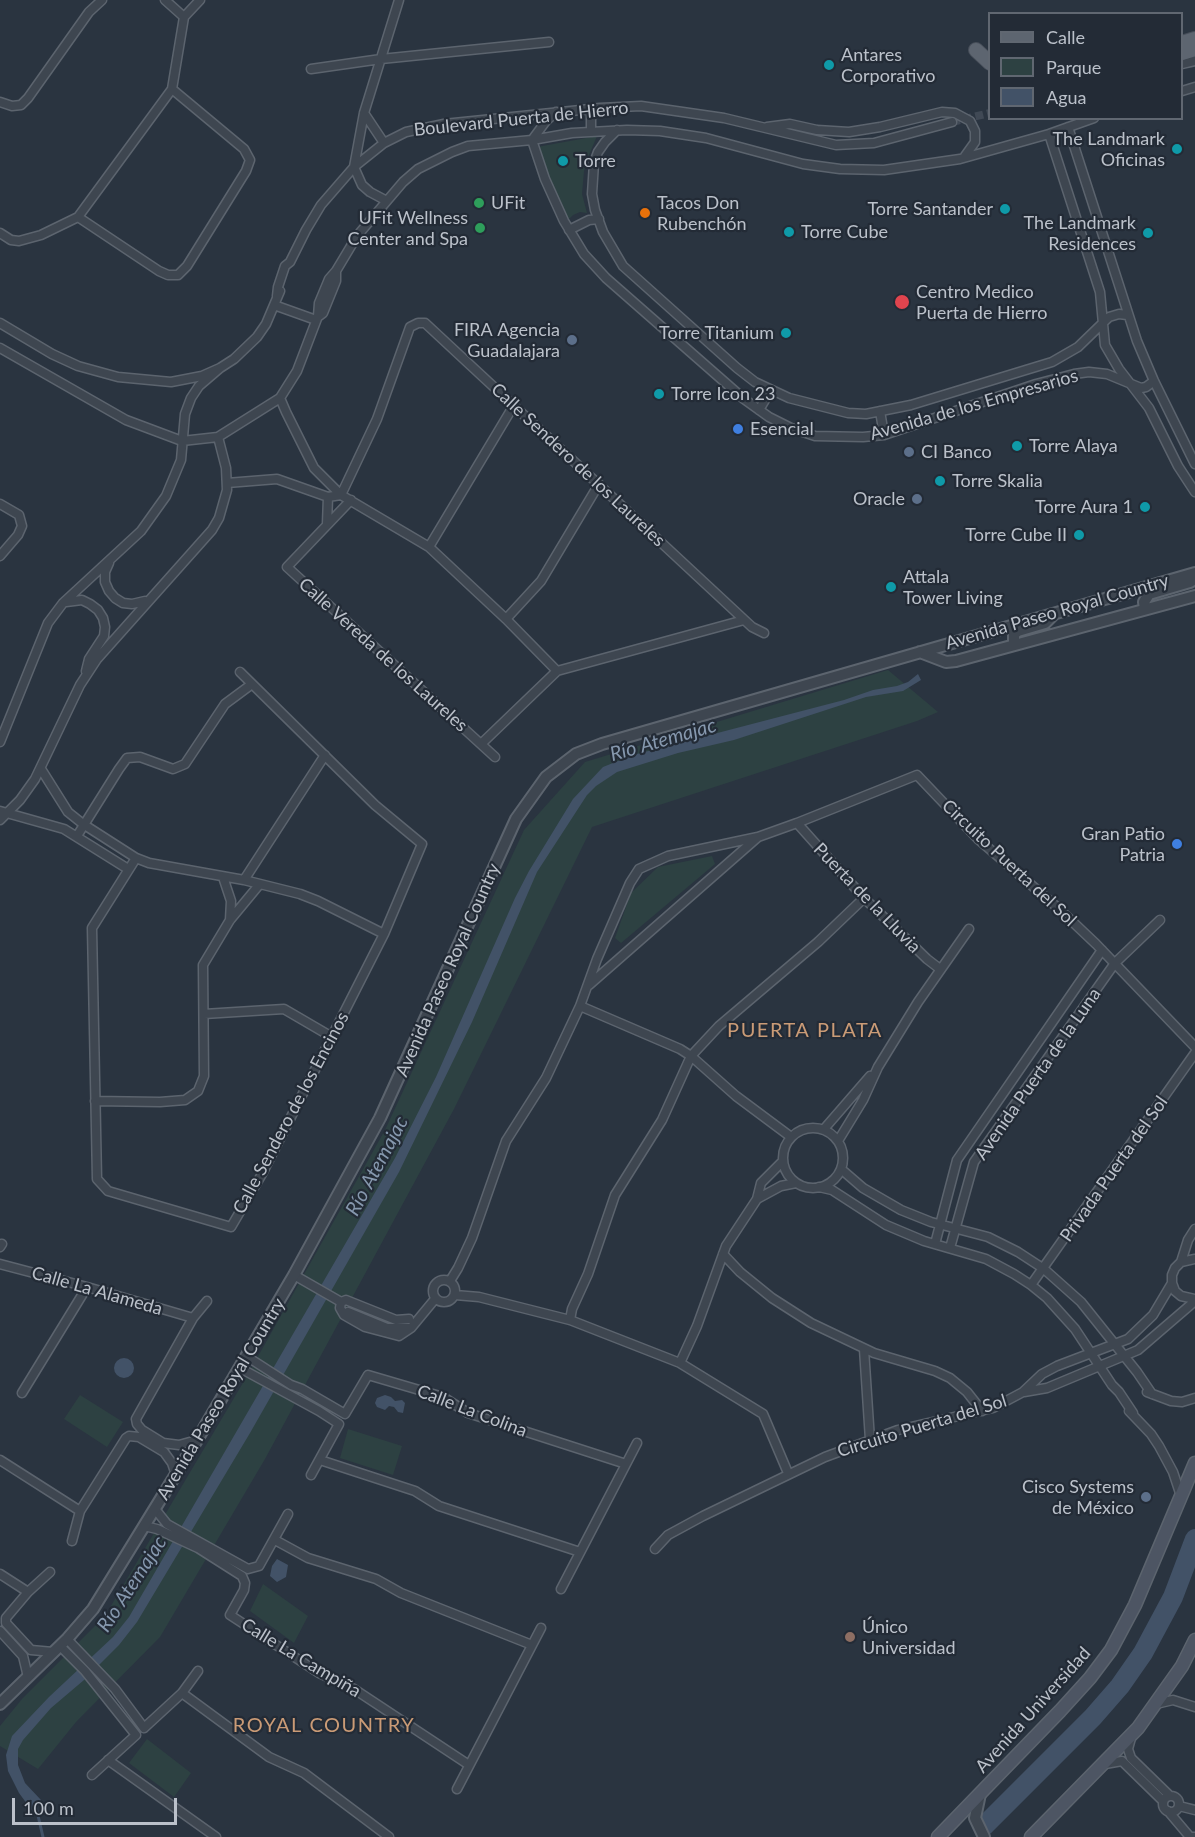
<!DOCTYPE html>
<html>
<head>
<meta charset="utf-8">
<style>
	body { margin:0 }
	#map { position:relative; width:1195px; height:1837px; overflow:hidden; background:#2a3440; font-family:Lato,sans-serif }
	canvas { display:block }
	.legend { position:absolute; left:988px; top:12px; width:195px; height:108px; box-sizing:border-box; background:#232b36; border:2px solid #606771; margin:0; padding:8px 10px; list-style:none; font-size:18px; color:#bbc1ca }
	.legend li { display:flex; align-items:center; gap:12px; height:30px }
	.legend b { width:30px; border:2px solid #606771 }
	.scale { position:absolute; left:12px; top:1798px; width:165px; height:27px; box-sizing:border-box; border:3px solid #bbc1ca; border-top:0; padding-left:8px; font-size:18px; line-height:21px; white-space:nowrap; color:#bbc1ca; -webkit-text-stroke:4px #232b36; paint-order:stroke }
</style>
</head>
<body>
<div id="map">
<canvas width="1195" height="1837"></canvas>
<ul class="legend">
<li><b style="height:8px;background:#5d6570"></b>Calle</li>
<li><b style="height:16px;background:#2d4142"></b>Parque</li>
<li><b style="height:16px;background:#425267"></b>Agua</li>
</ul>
<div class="scale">100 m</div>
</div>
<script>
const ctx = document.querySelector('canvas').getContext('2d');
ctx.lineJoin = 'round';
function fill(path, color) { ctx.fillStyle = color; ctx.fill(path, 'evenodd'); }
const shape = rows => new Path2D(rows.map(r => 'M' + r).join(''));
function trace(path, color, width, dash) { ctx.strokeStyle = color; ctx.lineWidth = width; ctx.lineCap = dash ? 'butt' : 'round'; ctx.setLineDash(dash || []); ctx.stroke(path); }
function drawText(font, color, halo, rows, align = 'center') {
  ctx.font = font + ' Lato,sans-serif'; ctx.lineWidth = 4.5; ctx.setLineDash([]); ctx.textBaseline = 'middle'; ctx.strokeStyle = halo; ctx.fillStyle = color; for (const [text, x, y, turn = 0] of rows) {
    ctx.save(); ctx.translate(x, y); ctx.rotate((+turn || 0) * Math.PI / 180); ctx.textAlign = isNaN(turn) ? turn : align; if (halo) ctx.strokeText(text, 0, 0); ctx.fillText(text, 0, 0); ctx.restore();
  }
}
fill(shape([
	[597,136,589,155,584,171,582,194,587,213,580,212,573,215,568,220,549,181,537,147],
	[888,670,938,712,917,721,592,827,454,1109,265,1459,160,1637,76,1722,38,1769,0,1746,0,1726,22,1699,105,1616,247,1376,385,1130,524,830,585,762],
	[712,856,715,864,621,943,615,938,631,893,658,867],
	[80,1395,123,1422,107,1447,64,1419],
	[348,1429,402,1446,393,1475,340,1458],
	[263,1584,308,1616,294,1643,250,1611],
	[147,1739,191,1773,174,1797,129,1763]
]), '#2d4142');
fill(shape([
	[918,674,921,680,903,691,866,697,734,740,678,753,617,772,596,786,587,795,537,872,472,1022,399,1172,250,1433,137,1622,119,1645,84,1680,51,1708,23,1740,18,1749,18,1765,25,1783,41,1800,33,1812,19,1793,8,1771,6,1755,12,1736,49,1697,113,1637,129,1617,395,1158,436,1077,515,898,529,871,573,799,603,767,633,755,844,700,873,690,897,686,908,682],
	'114 1368a10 10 0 1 1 20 0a10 10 0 1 1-20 0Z',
	[385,1395,391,1397,395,1401,402,1400,405,1403,403,1413,398,1412,394,1407,389,1406,385,1410,377,1407,375,1403,377,1398],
	[277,1559,288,1565,286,1577,277,1582,270,1576,272,1566]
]), '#425267');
trace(shape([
	[36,1807,43,1837]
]), '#425267', 3);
trace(shape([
	[984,1826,1093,1717,1120,1686,1143,1653,1173,1597,1195,1539]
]), '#425267', 20);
trace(shape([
	[952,122,990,113]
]), '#404955', 8, [8, 4]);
const minor = shape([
	[165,0,184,17],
	[1182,64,1195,61],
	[311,69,381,59,549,42],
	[1182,91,1195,87],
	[0,102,12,106,21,105,28,98,89,12,102,0],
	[591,109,591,131],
	[556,112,546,121,532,140,545,179,564,221,584,254,606,278,744,399,769,417,791,428,815,436,863,437,884,435,1036,384,1074,374,1089,372,1107,374,1141,388,1146,387,1154,381],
	[364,113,384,143],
	[767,127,790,124,817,130,849,132,880,127,942,112,955,113,970,121,975,131,975,142,965,156],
	[1068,127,1137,341,1154,381,1195,464],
	[617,130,605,142,598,152,594,163,592,194,595,210,603,232,623,266,737,368,755,382,789,398,848,413,866,414,911,405,1052,362,1078,347,1109,317,1119,314,1127,315],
	[1049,134,1100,292,1105,345,1119,369,1149,408,1178,466,1195,492],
	[385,200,370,192,362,185,354,167,364,113,399,0],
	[78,217,159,271,168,275,178,275,187,266,246,171,250,160,244,149,172,89],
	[569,230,589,220,599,219],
	[0,233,11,240,19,241,41,235,78,217,172,89,184,17,200,0],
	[277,296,278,287,285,266,290,262,306,230,321,205,354,167,384,143,406,132,444,124,600,108,641,106,724,118,836,145,874,143,952,122],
	[274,305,316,320],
	[319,316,323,313,336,281,336,271],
	[0,323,52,354,78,366,118,377,171,382,202,376,220,368,234,359,257,337,266,324,280,291],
	[0,348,126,420,182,441,218,437,280,398,297,371,318,316,319,303,329,279,336,271,357,236,403,182,418,169,452,152,468,146,532,140,572,133,627,130,660,131,706,138,803,164,840,169,884,170,960,159,1049,134,1094,118],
	[280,398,286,412,314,468,341,495,429,547,506,619,557,671],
	[759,410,771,390],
	[880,411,884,435],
	[227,483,277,479,328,497,341,495],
	[341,495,377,419,410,327,418,323,425,323,752,627,764,633],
	[351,500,287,567,495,757],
	[0,504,19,515,22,526,18,535,0,556],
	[327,524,328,497],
	[429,547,514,405],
	[109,563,105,572,105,582,109,591,115,598,123,603,132,604,145,601],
	[66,602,82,600,90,604,98,610,103,618,105,627,104,636,89,659,86,671],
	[506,619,541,581,599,484],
	[0,742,48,623,63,603,141,531,166,496,181,460,185,414,191,398,199,386,220,368],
	[481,744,557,671,744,620],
	[41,769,68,812,83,824,136,858,149,863,244,880,300,894,318,901,384,934],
	[0,811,64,829,128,869],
	[0,820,20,800,35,779,80,685,97,659,212,530,219,518,227,490,226,468,218,437],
	[797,823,864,898,927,959,940,969],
	[77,836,119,769,127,758,140,757,173,769,185,764,225,704,252,684],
	[136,858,92,928,97,1179,108,1191,231,1227,262,1174,384,934,422,844,375,805,240,672],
	[223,877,231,901,230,920],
	[244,880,325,755],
	[589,985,758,837],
	[580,1006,680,1049,691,1056,736,1096,791,1137],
	[204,1014,284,1009,332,1037],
	[95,1101,160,1102,185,1100,198,1091,204,1076,203,965,230,920,259,885],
	'783 1158a30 30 0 1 1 60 0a30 30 0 1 1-60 0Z',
	[824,1129,870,1076],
	[838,1141,863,1100,878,1067,918,1002,969,929],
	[841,1169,863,1188,901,1210,931,1222,988,1237,1018,1252,1044,1269,1081,1302,1137,1372,1152,1394],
	[819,1187,832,1190,886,1225,924,1241,986,1259,1014,1274,1031,1285,1047,1298,1075,1329,1112,1385,1119,1392,1133,1413],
	[757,1199,781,1186,796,1183],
	[935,1244,957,1160,1102,950],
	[0,1247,2,1244],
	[950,1248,974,1162,1115,963,1160,920],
	[723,1254,740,1272,772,1298,811,1323,874,1353,935,1371,950,1378,967,1392,982,1411],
	[1195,1259,1181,1262,1175,1268,1172,1275,1172,1283,1175,1291,1181,1296,1195,1299],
	[1181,1262,1188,1240,1195,1229],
	[0,1264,87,1287,193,1318],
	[294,1275,341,1302,346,1300,396,1320,409,1319],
	'433 1291a11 11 0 1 1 22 0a11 11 0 1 1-22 0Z',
	[450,1281,458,1268,472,1238,506,1141,546,1078,580,1006,597,959,630,883,639,869,668,856,758,837,797,823,917,775,978,839,1058,908,1096,944,1195,1047],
	[1031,1285,1195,1053],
	[455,1295,479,1297,570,1320,680,1363,763,1414,788,1473],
	[341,1302,340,1308,344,1315,365,1327,399,1336,411,1328,435,1299],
	[348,1312,387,1328,410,1328],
	[570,1320,572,1309,588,1274,615,1195,662,1120,691,1056,719,1026,818,942,864,898],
	[864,1349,870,1440],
	[246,1356,291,1385,302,1389,345,1414,368,1375,443,1397,468,1413,626,1464],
	[680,1363,697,1326,726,1246,757,1199,761,1183,783,1161],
	[240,1368,319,1411,339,1424,311,1475],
	[1024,1392,1047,1388,1138,1350,1195,1301],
	[1147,1392,1171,1401,1182,1402,1195,1398],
	[22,1393,87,1287],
	[1129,1411,1151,1434,1159,1446,1173,1472,1181,1496],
	[197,1440,179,1445,163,1443,142,1430,137,1424,136,1419,193,1318,207,1301],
	[0,1460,80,1511],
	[320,1460,415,1491,439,1506,580,1552],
	[155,1509,167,1524,248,1569,259,1566,288,1514],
	[144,1526,157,1529,198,1548,242,1576,245,1583,244,1590,230,1615,319,1673,354,1689,469,1765],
	[275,1540,308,1558,376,1579,401,1593,532,1645],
	[72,1541,80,1511,126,1438,129,1436,139,1437,164,1452,172,1463,176,1475],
	[655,1549,668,1535,703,1516,825,1457,898,1430,993,1408,1023,1392,1042,1374,1057,1366,1128,1339,1153,1315,1172,1283],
	[50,1572,28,1592,6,1618,6,1623,31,1650,53,1652],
	[0,1574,28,1592],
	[561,1589,637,1443],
	[0,1631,23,1656,28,1677],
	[67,1639,115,1689,144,1728,182,1693,198,1671],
	[60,1646,85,1671,136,1735,92,1775],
	[182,1693,269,1757,304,1773,389,1837],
	[1156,1704,1173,1700,1195,1707],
	[1131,1738,1128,1749,1131,1758,1170,1796],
	[108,1760,216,1837],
	[1105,1764,1122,1761,1163,1801],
	[457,1789,541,1628],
	'1163 1804a8 8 0 1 1 16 0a8 8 0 1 1-16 0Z',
	[1179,1806,1195,1810],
	[1168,1811,1190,1837,1195,1837]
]);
const tertiary = shape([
	[1145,609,1144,602,1149,594,1190,582,1195,579],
	[1014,645,1014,634,1018,631,1045,623,1054,614],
	[920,652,946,662,956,661,1195,596],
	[0,1704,67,1639,93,1609,197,1440,294,1275,380,1118,516,819,546,777,576,754,602,744,1195,573],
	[980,1794,975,1818,984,1837]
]);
const secondary = shape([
	[938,1837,1060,1711,1090,1678,1111,1650,1135,1605,1195,1463],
	[1031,1837,1138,1728,1182,1666,1195,1640]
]);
const primary = shape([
	[1182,43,1195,39],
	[976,50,990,63],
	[1182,53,1195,49]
]);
trace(minor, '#5c646e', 11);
trace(tertiary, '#5c646e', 14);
trace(secondary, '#5c646e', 15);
trace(primary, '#484f5a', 16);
trace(minor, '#3e4650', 8);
trace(tertiary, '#3e4650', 10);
trace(secondary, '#4d5563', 12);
trace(primary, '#5d6570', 14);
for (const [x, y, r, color] of [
	[829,65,6,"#0f9aa8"],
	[1177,149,6,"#0f9aa8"],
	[563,161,6,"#0f9aa8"],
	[479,203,6,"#2e9e5b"],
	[1005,209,6,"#0f9aa8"],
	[645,213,6,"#e8710a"],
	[480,228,6,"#2e9e5b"],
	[789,232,6,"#0f9aa8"],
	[1148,233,6,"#0f9aa8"],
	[902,302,8,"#e0444e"],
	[786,333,6,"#0f9aa8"],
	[572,340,6,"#5c6f8a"],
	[659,394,6,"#0f9aa8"],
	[738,429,6,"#3f7fe0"],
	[1017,446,6,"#0f9aa8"],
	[909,452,6,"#5c6f8a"],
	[940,481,6,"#0f9aa8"],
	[917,499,6,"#5c6f8a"],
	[1145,507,6,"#0f9aa8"],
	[1079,535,6,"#0f9aa8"],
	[891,587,6,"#0f9aa8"],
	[1177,844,6,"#3f7fe0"],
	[1146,1497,6,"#5c6f8a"],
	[850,1637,6,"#8d6e63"]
]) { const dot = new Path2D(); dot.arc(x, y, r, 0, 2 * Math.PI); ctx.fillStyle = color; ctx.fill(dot); trace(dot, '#232b36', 2); }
drawText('18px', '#bbc1ca', '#232b36', [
	["Antares",841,55],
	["Corporativo",841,76],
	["The Landmark",1165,139,"right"],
	["Oficinas",1165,160,"right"],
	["Torre",575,161],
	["UFit",491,203],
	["Tacos Don",657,203],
	["Rubenchón",657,224],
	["Torre Santander",993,209,"right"],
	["UFit Wellness",468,218,"right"],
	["Center and Spa",468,239,"right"],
	["The Landmark",1136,223,"right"],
	["Residences",1136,244,"right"],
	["Torre Cube",801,232],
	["Centro Medico",916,292],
	["Puerta de Hierro",916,313],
	["FIRA Agencia",560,330,"right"],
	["Guadalajara",560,351,"right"],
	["Torre Titanium",774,333,"right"],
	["Torre Icon 23",671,394],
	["Esencial",750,429],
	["Torre Alaya",1029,446],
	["CI Banco",921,452],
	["Torre Skalia",952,481],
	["Oracle",905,499,"right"],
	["Torre Aura 1",1133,507,"right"],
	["Torre Cube II",1067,535,"right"],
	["Attala",903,577],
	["Tower Living",903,598],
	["Gran Patio",1165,834,"right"],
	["Patria",1165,855,"right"],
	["Cisco Systems",1134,1487,"right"],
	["de México",1134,1508,"right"],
	["Único",862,1627],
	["Universidad",862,1648]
], 'left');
drawText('18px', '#bbc1ca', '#232b36', [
	["Boulevard Puerta de Hierro",521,119,-6],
	["Avenida de los Empresarios",974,405,-16],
	["Calle Sendero de los Laureles",578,465,43],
	["Avenida Paseo Royal Country",1057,612,-16],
	["Calle Vereda de los Laureles",383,655,42],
	["Circuito Puerta del Sol",1009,863,43],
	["Puerta de la Lluvia",867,898,46],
	["Avenida Paseo Royal Country",448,970,-66],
	["Avenida Puerta de la Luna",1038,1074,-55],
	["Calle Sendero de los Encinos",291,1113,-62],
	["Privada Puerta del Sol",1114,1169,-55],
	["Calle La Alameda",97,1291,16],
	["Avenida Paseo Royal Country",221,1399,-59],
	["Calle La Colina",472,1411,21],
	["Circuito Puerta del Sol",922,1426,-17],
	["Calle La Campiña",301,1658,31],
	["Avenida Universidad",1033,1710,-48]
]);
drawText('italic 20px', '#8698ae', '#232b36', [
	["Río Atemajac",663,740,-16],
	["Río Atemajac",377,1166,-62],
	["Río Atemajac",132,1584,-57]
]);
ctx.letterSpacing = '1.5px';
drawText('20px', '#ca9b76', '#232b36', [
	["PUERTA PLATA",805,1031],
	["ROYAL COUNTRY",324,1726]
]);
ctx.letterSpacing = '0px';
</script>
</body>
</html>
